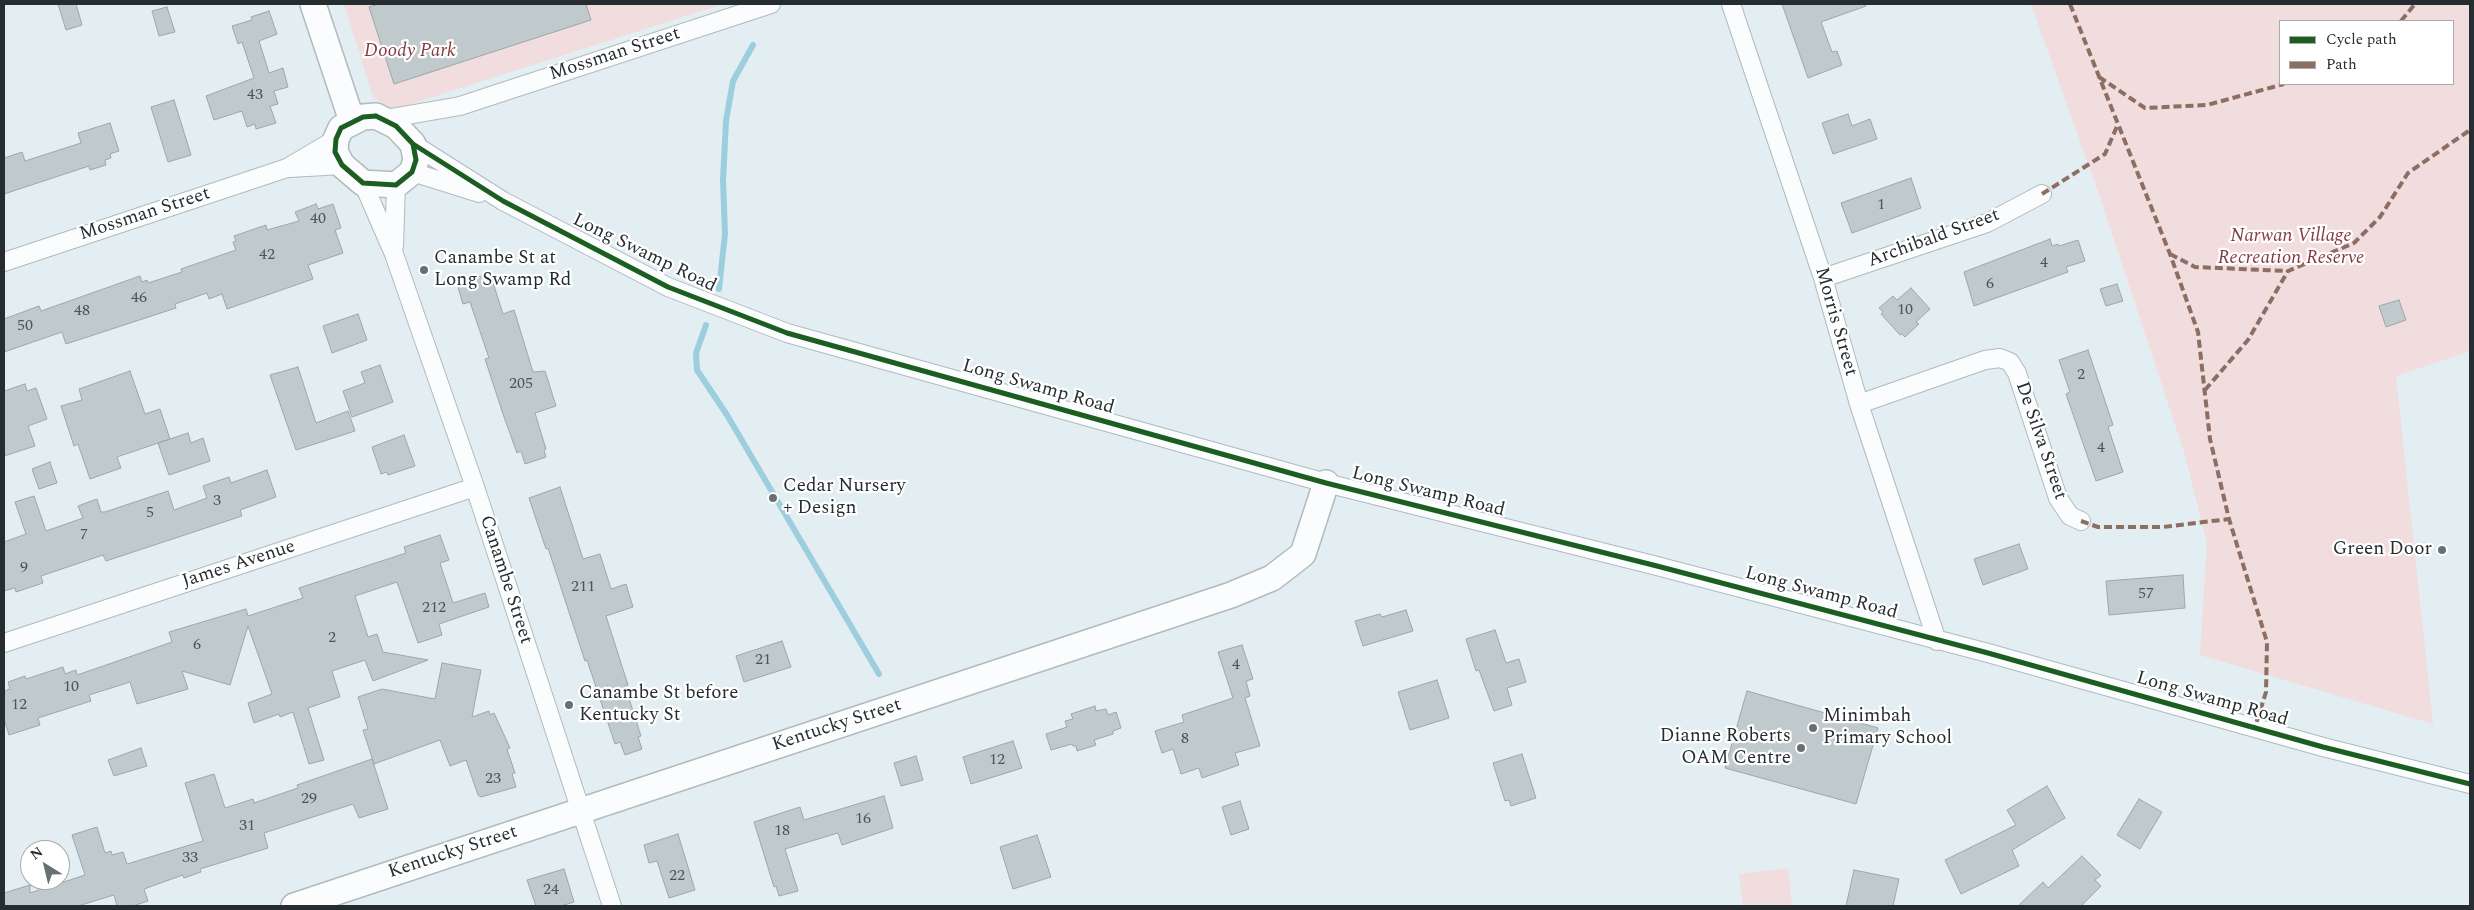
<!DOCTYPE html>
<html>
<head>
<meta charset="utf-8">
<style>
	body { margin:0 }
	#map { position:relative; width:2474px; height:910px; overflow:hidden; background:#e2eef2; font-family:Spectral,serif }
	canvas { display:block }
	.frame { position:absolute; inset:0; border:5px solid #252d30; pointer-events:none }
	.legend { position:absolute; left:2279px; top:20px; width:175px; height:65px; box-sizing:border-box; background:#fff; border:1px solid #a8abac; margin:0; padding:6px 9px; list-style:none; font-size:15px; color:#252d30 }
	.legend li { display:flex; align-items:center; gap:10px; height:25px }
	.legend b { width:25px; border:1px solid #a8abac }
	.north { position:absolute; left:20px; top:840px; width:50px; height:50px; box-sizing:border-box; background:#fff; border:1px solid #a8abac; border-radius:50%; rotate:324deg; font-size:14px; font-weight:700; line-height:20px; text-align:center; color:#252d30 }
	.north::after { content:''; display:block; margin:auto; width:18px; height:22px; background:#677174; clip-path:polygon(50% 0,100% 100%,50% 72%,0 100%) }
</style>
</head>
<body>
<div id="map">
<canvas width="2474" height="910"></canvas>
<div class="frame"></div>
<ul class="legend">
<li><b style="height:6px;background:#1b5e20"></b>Cycle path</li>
<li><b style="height:6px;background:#8d6e63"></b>Path</li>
</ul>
<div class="north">N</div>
</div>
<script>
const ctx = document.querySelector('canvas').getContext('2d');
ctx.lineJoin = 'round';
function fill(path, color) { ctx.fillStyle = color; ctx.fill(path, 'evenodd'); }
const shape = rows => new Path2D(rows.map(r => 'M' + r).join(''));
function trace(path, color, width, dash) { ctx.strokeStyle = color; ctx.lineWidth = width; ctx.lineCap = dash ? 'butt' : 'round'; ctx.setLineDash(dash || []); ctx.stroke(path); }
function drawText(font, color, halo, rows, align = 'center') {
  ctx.font = font + ' Spectral,serif'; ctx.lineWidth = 4.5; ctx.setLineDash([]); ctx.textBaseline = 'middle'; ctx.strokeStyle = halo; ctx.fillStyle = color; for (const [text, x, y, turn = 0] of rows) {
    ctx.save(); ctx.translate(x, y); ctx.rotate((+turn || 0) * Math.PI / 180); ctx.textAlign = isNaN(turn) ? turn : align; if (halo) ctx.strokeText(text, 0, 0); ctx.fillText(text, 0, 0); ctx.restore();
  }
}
fill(shape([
	[344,4,723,4,392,110,373,97],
	[2031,4,2470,4,2470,351,2396,376,2433,724,2200,655,2207,543,2185,455,2100,197],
	[2280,21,2453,21,2453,84,2280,84],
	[1788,868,1792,906,1743,906,1739,874]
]), '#f1dcde');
trace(shape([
	[719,289,725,234,723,180,726,121,733,81,753,45],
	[706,325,696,353,697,370,727,415,879,674]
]), '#9dcede', 6);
const building = shape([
	[58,4,76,4,82,25,66,30,58,4],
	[379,4,586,4,591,20,394,84,369,7,379,4],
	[1782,4,1865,4,1866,6,1821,22,1832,52,1837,51,1842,65,1808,78,1782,4],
	[167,7,175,32,159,36,152,11,167,7],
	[269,11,277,34,259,41,269,73,283,68,288,87,274,91,278,104,270,106,276,123,256,129,255,124,247,127,242,111,214,120,206,96,254,78,242,42,238,44,232,26,252,20,251,17,269,11],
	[174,100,191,155,168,162,151,107,174,100],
	[1848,114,1852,126,1870,119,1877,139,1833,154,1822,123,1848,114],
	[110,123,119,151,110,154,111,158,105,160,106,165,90,170,89,166,4,194,4,158,22,152,25,161,81,143,78,133,110,123],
	[1911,178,1921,208,1852,233,1841,203,1911,178],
	[316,204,318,209,333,204,341,228,335,230,343,253,308,265,313,279,227,309,222,294,209,299,207,293,175,304,176,308,66,344,62,332,4,352,4,319,39,306,41,311,140,276,142,282,147,280,148,283,182,272,181,269,236,250,233,242,236,241,234,236,266,225,267,230,299,221,295,212,316,204],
	[2050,239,2052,246,2058,244,2059,246,2078,240,2085,261,2066,267,2068,272,1974,306,1964,272,2050,239],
	[490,273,503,314,514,310,533,372,545,371,556,406,535,413,546,449,544,450,546,457,525,464,521,451,517,453,504,417,485,359,489,358,470,302,463,304,457,284,490,273],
	[2117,284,2123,301,2106,306,2100,289,2117,284],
	[1911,288,1930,309,1916,322,1919,324,1905,337,1902,334,1900,335,1881,314,1883,312,1879,308,1893,296,1897,300,1911,288],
	[2399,300,2406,320,2386,327,2379,306,2399,300],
	[358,314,367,340,332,353,323,326,358,314],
	[2088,350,2113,425,2108,427,2123,472,2096,481,2066,394,2070,392,2059,360,2088,350],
	[380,365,393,402,352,417,343,391,365,383,361,372,380,365],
	[298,367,316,423,348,411,355,431,296,450,270,375,298,367],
	[130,371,145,414,160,409,170,439,117,457,121,468,90,479,78,444,74,446,61,406,82,400,79,389,130,371],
	[25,384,27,391,36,388,47,419,28,426,35,446,4,456,4,391,25,384],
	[188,433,191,443,203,438,210,461,169,475,158,443,188,433],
	[404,435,415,466,388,475,387,472,381,474,372,447,404,435],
	[50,462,57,483,39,489,32,469,50,462],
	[267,470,276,497,240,510,242,516,106,561,103,555,41,576,43,583,16,592,15,588,4,591,4,542,26,534,15,502,34,496,46,531,83,518,78,506,97,499,101,512,105,512,168,491,174,510,207,498,203,486,229,477,231,483,267,470],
	[560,487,583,559,600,554,611,589,626,584,633,607,606,616,628,685,625,686,641,736,638,737,642,749,625,755,620,742,615,744,587,660,585,661,548,548,546,549,529,498,560,487],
	[440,535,449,560,440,563,453,603,485,593,489,607,439,624,442,635,418,643,397,582,355,596,368,637,377,634,383,652,428,660,373,681,365,660,332,671,340,697,308,708,324,760,309,764,293,712,280,717,279,714,254,723,248,703,272,694,248,626,230,685,182,671,188,689,137,704,130,682,89,695,91,701,38,718,40,725,9,735,4,719,4,691,10,689,8,682,25,676,26,679,63,667,65,674,76,670,77,675,109,664,172,642,169,632,246,609,248,616,303,598,299,588,406,553,404,547,440,535],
	[2019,544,2028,569,1983,585,1974,559,2019,544],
	[2183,575,2185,608,2109,615,2106,581,2183,575],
	[1406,610,1413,631,1363,646,1355,621,1380,614,1382,617,1406,610],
	[1495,630,1506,663,1519,659,1526,682,1507,688,1512,705,1494,711,1479,670,1476,671,1466,639,1495,630],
	[782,641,791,667,744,682,736,656,782,641],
	[1242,645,1253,679,1246,681,1250,696,1245,698,1260,746,1235,753,1239,765,1202,778,1199,768,1181,774,1173,749,1162,753,1155,731,1184,722,1182,715,1233,698,1218,652,1242,645],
	[442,663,481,670,472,717,489,711,490,715,494,713,510,748,507,749,515,773,512,774,516,787,481,797,478,795,466,760,450,766,440,740,374,764,363,730,368,729,358,697,382,689,435,699,442,663],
	[1437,680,1449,718,1410,730,1398,692,1437,680],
	[1747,691,1878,728,1856,804,1725,768,1747,691],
	[1095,706,1096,711,1106,709,1108,715,1116,712,1121,728,1113,731,1113,734,1094,740,1096,745,1077,751,1076,746,1073,746,1072,744,1051,750,1046,734,1067,727,1065,721,1073,719,1071,714,1095,706],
	[1013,741,1022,768,971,784,963,757,1013,741],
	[141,748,147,766,114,776,108,760,141,748],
	[1522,754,1536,798,1511,806,1509,800,1505,801,1493,763,1522,754],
	[916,756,923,780,901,786,894,763,916,756],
	[372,759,388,809,359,818,353,804,264,833,268,848,200,869,201,872,184,878,183,875,144,889,148,901,133,906,117,906,114,895,78,906,4,906,4,893,30,885,30,893,85,875,72,835,97,827,105,853,111,851,112,855,123,852,127,864,203,841,185,783,214,774,225,808,253,799,254,803,298,788,297,785,372,759],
	[2047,786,2065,818,2012,850,2019,866,1961,894,1945,860,2016,825,2007,810,2047,786],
	[884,796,893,828,842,845,838,833,785,849,798,891,779,896,776,886,774,887,754,822,800,807,804,820,884,796],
	[2139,799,2162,812,2140,849,2117,835,2139,799],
	[1240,801,1249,829,1231,835,1222,807,1240,801],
	[678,834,695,890,669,898,657,861,649,863,644,845,678,834],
	[1037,835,1051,877,1013,889,1000,847,1037,835],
	[2082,856,2101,875,2095,880,2101,886,2081,906,2018,906,2043,882,2048,888,2082,856],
	[564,869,574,902,561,906,536,906,527,880,564,869],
	[1854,870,1899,879,1893,906,1846,906,1854,870]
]);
fill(building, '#c0cacd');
trace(building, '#9da6aa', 1);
const street = shape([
	[1731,4,1823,278,1859,404,1937,641],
	[385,119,460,106,771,4],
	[413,144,503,201,668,287,787,333,1326,483,1657,566,1988,653,2323,747,2470,784],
	[290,168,342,165],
	[412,172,479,193],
	[363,183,394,254,475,487,612,906],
	[394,246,396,185],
	[4,262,287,168,336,139],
	[1823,278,1987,223,2042,194],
	[1859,404,1985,360,2000,358,2010,362,2017,373,2058,498,2070,516,2081,521],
	[4,643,475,487]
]);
const secondary = shape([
	[313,4,352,121],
	[376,116,396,126,413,144,416,160,412,172,396,185,363,183,342,165,335,152,336,139,341,128,363,117,376,116],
	[294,906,1231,595,1272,578,1303,554,1326,483]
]);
trace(street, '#b1babd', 20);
trace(secondary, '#b1babd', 28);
trace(street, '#fbfcfd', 18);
trace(secondary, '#fbfcfd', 25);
trace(shape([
	[2070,4,2170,254,2198,332,2210,439,2229,519,2267,642,2266,692,2255,727],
	[2401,21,2415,4],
	[2099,77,2145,108,2207,105,2284,84],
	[2042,194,2105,154,2118,124],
	[2170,254,2195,267,2288,271],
	[2205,390,2248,340,2288,271,2354,243,2380,217,2408,173,2470,130],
	[2081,521,2098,527,2163,527,2229,519]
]), '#8d6e63', 4, [8, 4]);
trace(shape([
	[376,116,396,126,413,144,416,160,412,172,396,185,363,183,342,165,335,152,336,139,341,128,363,117,376,116],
	[413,144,503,201,668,287,787,333,1326,483,1657,566,1988,653,2323,747,2470,784]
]), '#1b5e20', 5);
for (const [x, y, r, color] of [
	[424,270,5,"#677174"],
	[773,498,5,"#677174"],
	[2442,550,5,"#677174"],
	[569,705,5,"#677174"],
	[1813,728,5,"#677174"],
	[1801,748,5,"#677174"]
]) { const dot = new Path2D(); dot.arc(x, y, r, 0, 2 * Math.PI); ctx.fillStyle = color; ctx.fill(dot); trace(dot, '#fff', 2); }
drawText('16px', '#4c5457', null, [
	["43",255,96],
	["1",1881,206],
	["40",318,220],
	["42",267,256],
	["4",2044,264],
	["6",1990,285],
	["46",139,299],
	["10",1905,311],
	["48",82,312],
	["50",25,327],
	["2",2081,376],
	["205",521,385],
	["4",2101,449],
	["3",217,502],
	["5",150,514],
	["7",84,536],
	["9",24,569],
	["211",583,588],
	["57",2146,595],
	["212",434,609],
	["2",332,639],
	["6",197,646],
	["21",763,661],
	["4",1236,666],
	["10",71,688],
	["12",19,706],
	["8",1185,740],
	["12",997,761],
	["23",493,780],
	["29",309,800],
	["16",863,820],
	["31",247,827],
	["18",782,832],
	["33",190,859],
	["22",677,877],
	["24",551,891]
]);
drawText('italic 19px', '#843a3e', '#fff', [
	["Doody Park",410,52],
	["Narwan Village",2291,237],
	["Recreation Reserve",2291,259]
]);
drawText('19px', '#252d30', '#fff', [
	["Mossman Street",615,55,-18],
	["Mossman Street",145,215,-18],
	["Archibald Street",1934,239,-20],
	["Long Swamp Road",644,254,26],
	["Morris Street",1835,322,74],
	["Long Swamp Road",1038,388,16],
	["De Silva Street",2040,441,71],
	["Long Swamp Road",1428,493,14],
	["James Avenue",239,565,-18],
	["Canambe Street",505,580,72],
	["Long Swamp Road",1821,594,15],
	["Long Swamp Road",2212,700,16],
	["Kentucky Street",837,726,-18],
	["Kentucky Street",453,853,-18]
]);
drawText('19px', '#252d30', '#fff', [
	["Canambe St at",434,259],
	["Long Swamp Rd",434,281],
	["Cedar Nursery",783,487],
	["+ Design",783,509],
	["Green Door",2432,550,"right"],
	["Canambe St before",579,694],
	["Kentucky St",579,716],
	["Minimbah",1823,717],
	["Primary School",1823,739],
	["Dianne Roberts",1791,737,"right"],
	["OAM Centre",1791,759,"right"]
], 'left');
</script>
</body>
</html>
